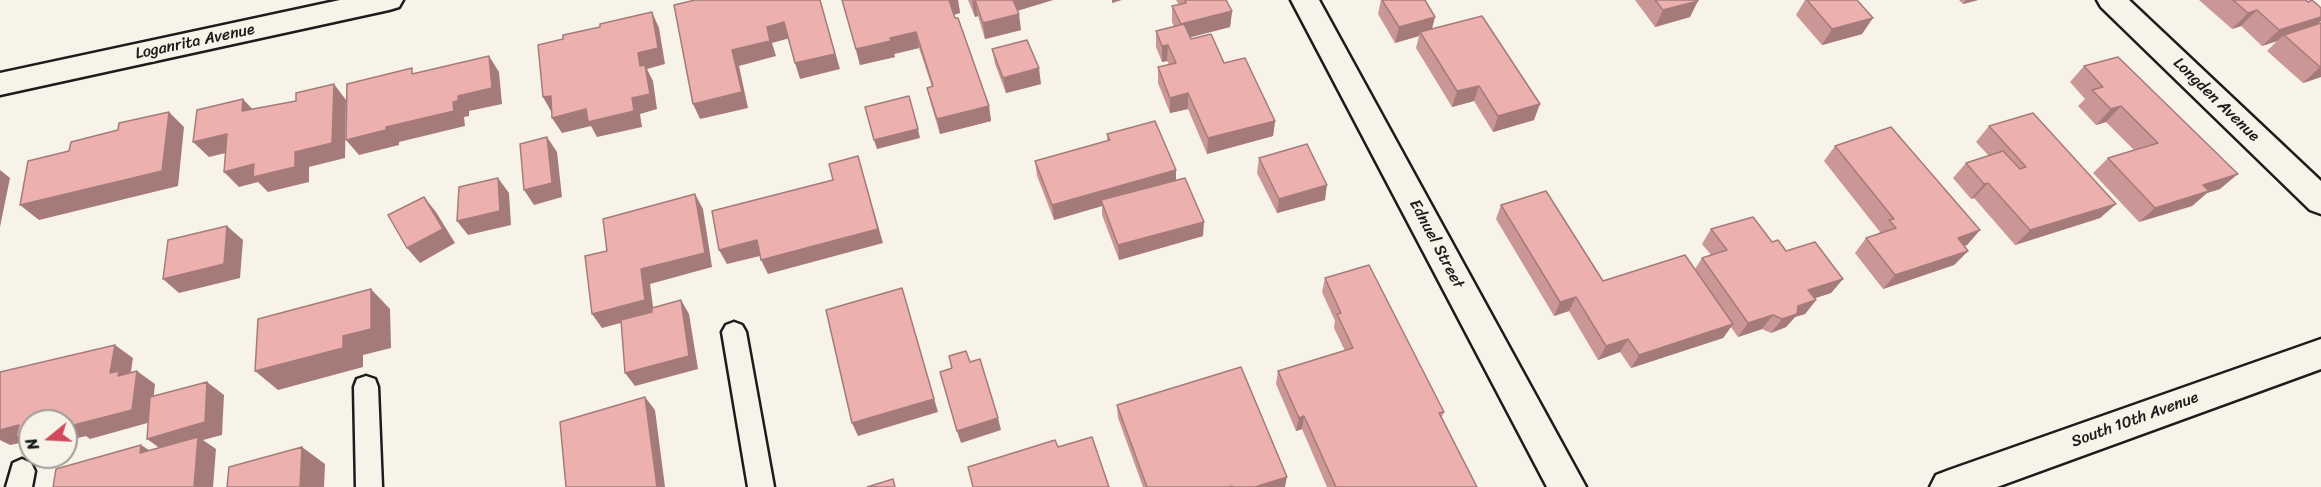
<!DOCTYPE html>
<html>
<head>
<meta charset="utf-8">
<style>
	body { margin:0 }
	#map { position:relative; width:2321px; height:487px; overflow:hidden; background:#f7f3e8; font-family:Sriracha,sans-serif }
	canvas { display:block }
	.north { position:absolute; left:18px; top:409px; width:60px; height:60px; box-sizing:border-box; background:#f7f3e8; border:2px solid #9f9d96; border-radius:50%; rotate:252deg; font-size:16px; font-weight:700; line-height:24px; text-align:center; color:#1c1c1c }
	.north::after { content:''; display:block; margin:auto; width:21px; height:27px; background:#d1495b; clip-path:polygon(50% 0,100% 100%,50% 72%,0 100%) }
</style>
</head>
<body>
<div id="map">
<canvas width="2321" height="487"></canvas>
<div class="north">N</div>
</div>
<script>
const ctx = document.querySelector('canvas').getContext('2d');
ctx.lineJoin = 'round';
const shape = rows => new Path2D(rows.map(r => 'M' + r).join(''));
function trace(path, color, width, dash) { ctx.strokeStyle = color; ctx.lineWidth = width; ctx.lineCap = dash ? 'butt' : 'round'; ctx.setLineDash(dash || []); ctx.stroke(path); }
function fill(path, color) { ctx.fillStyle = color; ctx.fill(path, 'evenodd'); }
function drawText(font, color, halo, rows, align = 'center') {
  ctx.font = font + ' Sriracha,sans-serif'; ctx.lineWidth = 6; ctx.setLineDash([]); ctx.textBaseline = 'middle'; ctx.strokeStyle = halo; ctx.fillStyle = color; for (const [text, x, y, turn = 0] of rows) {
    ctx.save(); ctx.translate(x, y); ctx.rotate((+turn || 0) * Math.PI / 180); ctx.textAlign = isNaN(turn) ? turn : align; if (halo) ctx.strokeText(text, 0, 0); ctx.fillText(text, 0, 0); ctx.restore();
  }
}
const service = shape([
	[734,322,742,325,746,332,774,487,748,487,722,332,726,325,734,322],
	[366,376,375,379,378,387,382,487,356,487,354,387,357,379,366,376],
	[22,459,31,463,35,471,32,487,6,487,13,463,22,459]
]);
const minor = shape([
	[340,0,403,0,399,7,389,10,0,95,0,73,340,0],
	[1291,0,1319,0,1586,487,1547,487,1291,0]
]);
const tertiary = shape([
	[2097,0,2129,0,2321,181,2321,214,2310,210,2101,7,2097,0],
	[2321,339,2321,369,1997,487,1930,487,1936,475,1949,470,2321,339]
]);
trace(service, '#1c1c1c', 5);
trace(minor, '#1c1c1c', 5);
trace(tertiary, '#1c1c1c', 5);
fill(service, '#f7f3e8');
fill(minor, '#f7f3e8');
fill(tertiary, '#f7f3e8');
fill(shape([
	[842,0,958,0,960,13,954,15,989,106,991,121,940,134,931,104,927,88,932,87,919,48,894,54,895,57,860,65],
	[968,0,1053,0,1017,11,1021,30,985,39,978,16,975,17],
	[1176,0,1227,0,1227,3,1232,11,1230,27,1190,37,1191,39,1224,63,1275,121,1273,136,1207,154,1188,109,1170,113,1158,83,1158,67,1169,65,1167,61,1162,62,1156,47,1156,31,1174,27,1172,22,1172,6,1179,5],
	[1381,0,1425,0,1432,29,1534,120,1493,132,1474,101,1452,107,1416,48,1419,36,1395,43,1378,14],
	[1635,0,1697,0,1690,17,1655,27],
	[1805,0,1857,0,1862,34,1822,45,1796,15],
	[1959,0,1978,0,1963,4],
	[2199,0,2306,0,2318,24,2321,23,2321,77,2303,83,2267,51,2277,41,2262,46,2241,26,2232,29],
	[992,49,1041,84,1006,93,995,64],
	[2084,66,2220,189,2207,193,2192,206,2139,222,2093,173,2108,158,2134,150,2106,122,2096,125,2078,106,2085,99,2070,82],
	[1989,126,2116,204,2100,218,2015,245,1974,198,1971,199,1953,178,1966,163,1989,156,1976,142],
	[1107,134,1176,180,1203,236,1119,260,1102,215,1102,206,1054,220,1037,176,1035,161,1107,141],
	[1835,146,1980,230,1967,245,1964,246,1968,251,1954,265,1883,289,1855,253,1866,238,1878,234,1880,232,1824,161],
	[1259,158,1325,200,1277,213,1257,173],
	[1501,205,1603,281,1695,269,1702,258,1711,255,1702,244,1711,229,1772,242,1786,251,1843,279,1831,293,1815,298,1816,300,1805,314,1795,317,1786,327,1771,333,1762,329,1738,337,1731,327,1723,338,1631,368,1620,352,1598,360,1569,311,1554,316,1496,219],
	[1325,278,1444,412,1442,417,1477,487,1327,487,1302,429,1296,431,1276,384,1278,371,1345,351,1334,328,1335,321,1322,292],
	[1117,405,1285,487,1143,487,1118,418]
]), '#cb9796');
fill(shape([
	[820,0,840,69,800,79,795,63],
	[949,0,958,0,960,13,952,15],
	[975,0,978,16,975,17,972,1],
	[1012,0,1053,0,1013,12],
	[1112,0,1122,0,1112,3],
	[1966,0,1978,0,1963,4],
	[1698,1,1690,17,1655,27,1663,10],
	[2257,10,2241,26,2232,29,2248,13],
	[1232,11,1230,27,1180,40,1181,24],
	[652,12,659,28,665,64,647,69,653,81,657,109,640,114,642,127,597,137,591,126,562,133,552,118,632,98,640,66,638,53],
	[1019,14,1021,30,985,39,983,23],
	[1435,17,1431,33,1420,32,1419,36,1395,43,1399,27],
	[2321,17,2321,21,2311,30,2284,35,2277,41,2262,46,2279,30],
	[1873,18,1862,34,1822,45,1832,29],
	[784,22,790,38,772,43,776,56,739,66,748,108,700,119,693,104,732,50,767,27],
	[916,32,919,48,894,54,895,57,860,65,856,49,890,38],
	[1168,45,1167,61,1162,62,1162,46],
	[489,56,499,72,502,104,469,111,469,116,464,117,465,126,399,142,399,145,359,155,346,140,386,127,458,96],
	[2320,67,2321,67,2321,77,2303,83],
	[1039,68,1041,84,1006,93,1003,78],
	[334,84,346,100,345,158,309,167,309,182,268,192,258,182,239,187,224,172,254,164,295,152],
	[1479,86,1474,101,1452,107,1457,91],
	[1188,93,1188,109,1170,113,1170,98],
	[551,96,552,113,543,97],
	[243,99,257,114,242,111],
	[1540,104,1534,120,1493,132,1498,116],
	[989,106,991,121,940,134,937,119],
	[2121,106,2106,122,2096,125,2111,109],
	[169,112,184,127,178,186,39,220,20,205],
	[1275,121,1273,136,1207,154,1208,138],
	[918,129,920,138,877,149,874,140],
	[227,134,242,149,209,157,193,142],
	[547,137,557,152,562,197,534,205,524,190],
	[858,156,883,243,768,274,761,260],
	[0,170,10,178,0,227],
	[1176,170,1176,185,1101,200,1102,206,1054,220,1052,205],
	[2238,174,2220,189,2207,193,2192,206,2139,222,2155,208,2203,185],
	[498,178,509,193,511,225,468,235,457,221],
	[1988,183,1974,198,1971,199,1984,184],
	[1327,185,1325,200,1277,213,1279,199],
	[695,194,703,209,712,267,650,284,654,314,602,328,592,314,641,269],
	[424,197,436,212,455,243,420,263,407,248],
	[2116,204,2100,218,2015,245,2030,230],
	[1204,222,1203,236,1119,260,1118,245],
	[227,226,243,240,240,278,179,293,163,279],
	[1980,230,1967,245,1944,252,1958,238],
	[757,240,764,255,727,264,719,250],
	[1968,251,1954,265,1883,289,1895,275],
	[1843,279,1831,293,1797,304,1808,290],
	[902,288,938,412,858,436,852,423],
	[371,289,390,309,391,348,363,355,363,367,278,390,255,371,343,336],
	[1576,297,1569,311,1554,316,1560,302],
	[681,300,689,314,698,369,635,386,625,373],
	[1816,300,1805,314,1795,317,1786,327,1771,333,1782,319,1798,306],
	[1773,315,1762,329,1738,337,1748,323],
	[1733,324,1723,338,1631,368,1639,355],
	[1628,339,1620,352,1598,360,1606,346],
	[115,345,133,358,130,378,137,371,155,384,151,422,90,439,86,436,66,441,66,423,110,373],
	[207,382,224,395,222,435,203,440,216,449,213,487,194,487,165,452,147,439],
	[645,397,655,410,665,487,657,487],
	[1304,416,1302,429,1296,431,1299,418],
	[998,418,1001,430,961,443,957,431],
	[0,425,19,425,30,432,30,445,25,442,10,445,0,440],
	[141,445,160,457,140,453],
	[302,447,325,464,324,487,300,487],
	[1287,477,1285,487,1255,487]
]), '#a57b7a');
const building = shape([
	[695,0,820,0,835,54,795,63,784,22,767,27,770,41,732,50,742,92,693,104,674,5,695,0],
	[842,0,949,0,955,18,958,18,989,106,937,119,927,88,933,86,916,32,890,38,891,41,856,49,842,0],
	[975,0,1013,0,1019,14,983,23,975,0],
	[1185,0,1226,0,1232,11,1181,24,1172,6,1186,3,1185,0],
	[1382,0,1425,0,1435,17,1399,27,1382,0],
	[1655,0,1697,0,1698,1,1663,10,1655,0],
	[1807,0,1857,0,1873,18,1832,29,1807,0],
	[2233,0,2306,0,2308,2,2312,0,2321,8,2321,17,2279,30,2257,10,2248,13,2233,0],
	[652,12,658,48,638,53,640,66,645,65,650,94,632,98,634,111,588,122,586,109,552,118,551,96,543,97,538,45,563,39,563,35,600,27,600,24,652,12],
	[1482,16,1540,104,1498,116,1479,86,1457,91,1420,32,1482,16],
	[2321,23,2321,67,2320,67,2284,35,2321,23],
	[1184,24,1191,39,1211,34,1224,63,1245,58,1275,121,1208,138,1188,93,1170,98,1158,67,1176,63,1168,45,1162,46,1156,31,1184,24],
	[1027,40,1039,68,1003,78,992,49,1027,40],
	[489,56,492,88,458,96,458,101,453,102,454,111,386,127,386,130,346,140,347,84,412,68,412,74,489,56],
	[2118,57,2238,174,2203,185,2209,191,2155,208,2108,158,2158,143,2121,106,2111,109,2092,90,2103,87,2084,66,2118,57],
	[334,84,332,143,295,152,295,167,253,177,254,164,224,172,227,134,193,142,197,110,243,99,242,111,296,101,296,93,334,84],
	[909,96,918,129,874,140,865,107,909,96],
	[169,112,162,171,20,205,28,161,69,151,71,142,118,130,119,123,169,112],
	[2033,113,2116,204,2030,230,1988,183,1984,184,1966,163,2003,151,2020,169,2026,167,1989,126,2033,113],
	[1155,121,1176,170,1052,205,1035,161,1110,140,1107,134,1155,121],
	[1891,127,1980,230,1958,238,1968,251,1895,275,1866,238,1896,228,1889,220,1894,219,1835,146,1891,127],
	[547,137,552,183,524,190,520,144,547,137],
	[1307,144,1327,185,1279,199,1259,158,1307,144],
	[858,156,878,229,761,260,757,240,719,250,712,211,833,180,829,164,858,156],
	[498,178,500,211,457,221,459,187,498,178],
	[1185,178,1204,222,1118,245,1101,200,1185,178],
	[1546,191,1603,281,1685,255,1733,324,1639,355,1628,339,1606,346,1576,297,1560,302,1501,205,1546,191],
	[695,194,705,253,641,269,645,300,592,314,585,256,607,251,603,219,695,194],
	[424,197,443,229,407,248,388,215,424,197],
	[1753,217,1772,242,1778,240,1786,251,1815,242,1843,279,1808,290,1816,300,1798,306,1797,314,1782,319,1773,315,1748,323,1702,258,1727,250,1711,229,1753,217],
	[227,226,224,264,163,279,168,240,227,226],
	[1369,265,1444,412,1439,413,1477,487,1336,487,1304,416,1299,418,1278,371,1353,348,1337,314,1341,313,1325,278,1369,265],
	[902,288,934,399,852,423,826,310,902,288],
	[371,289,371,329,343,336,343,348,255,371,258,319,371,289],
	[681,300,689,356,625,373,621,320,652,312,652,308,681,300],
	[115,345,110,373,119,371,118,376,137,371,132,410,70,426,71,422,66,423,66,421,30,421,30,433,16,437,19,425,0,430,0,372,115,345],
	[966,351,970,362,980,359,998,418,957,431,940,372,952,368,949,356,966,351],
	[1241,367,1287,477,1255,487,1232,487,1232,486,1229,487,1147,487,1117,405,1241,367],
	[207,382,205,422,147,439,150,397,207,382],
	[645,397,657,487,566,487,560,422,645,397],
	[198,437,194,487,53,487,56,469,141,445,140,453,198,437],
	[1092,437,1109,487,973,487,968,467,1055,440,1058,447,1092,437],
	[302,447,300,487,227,487,229,467,302,447],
	[893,479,895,487,867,487,893,479]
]);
fill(building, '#ecb0ae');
trace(building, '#a57b7a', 1.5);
drawText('16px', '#1c1c1c', '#f7f3e8', [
	["Loganrita Avenue",195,42,-12],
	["Longden Avenue",2216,100,44],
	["Ednuel Street",1436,244,62],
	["South 10th Avenue",2135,420,-20]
]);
</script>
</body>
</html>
